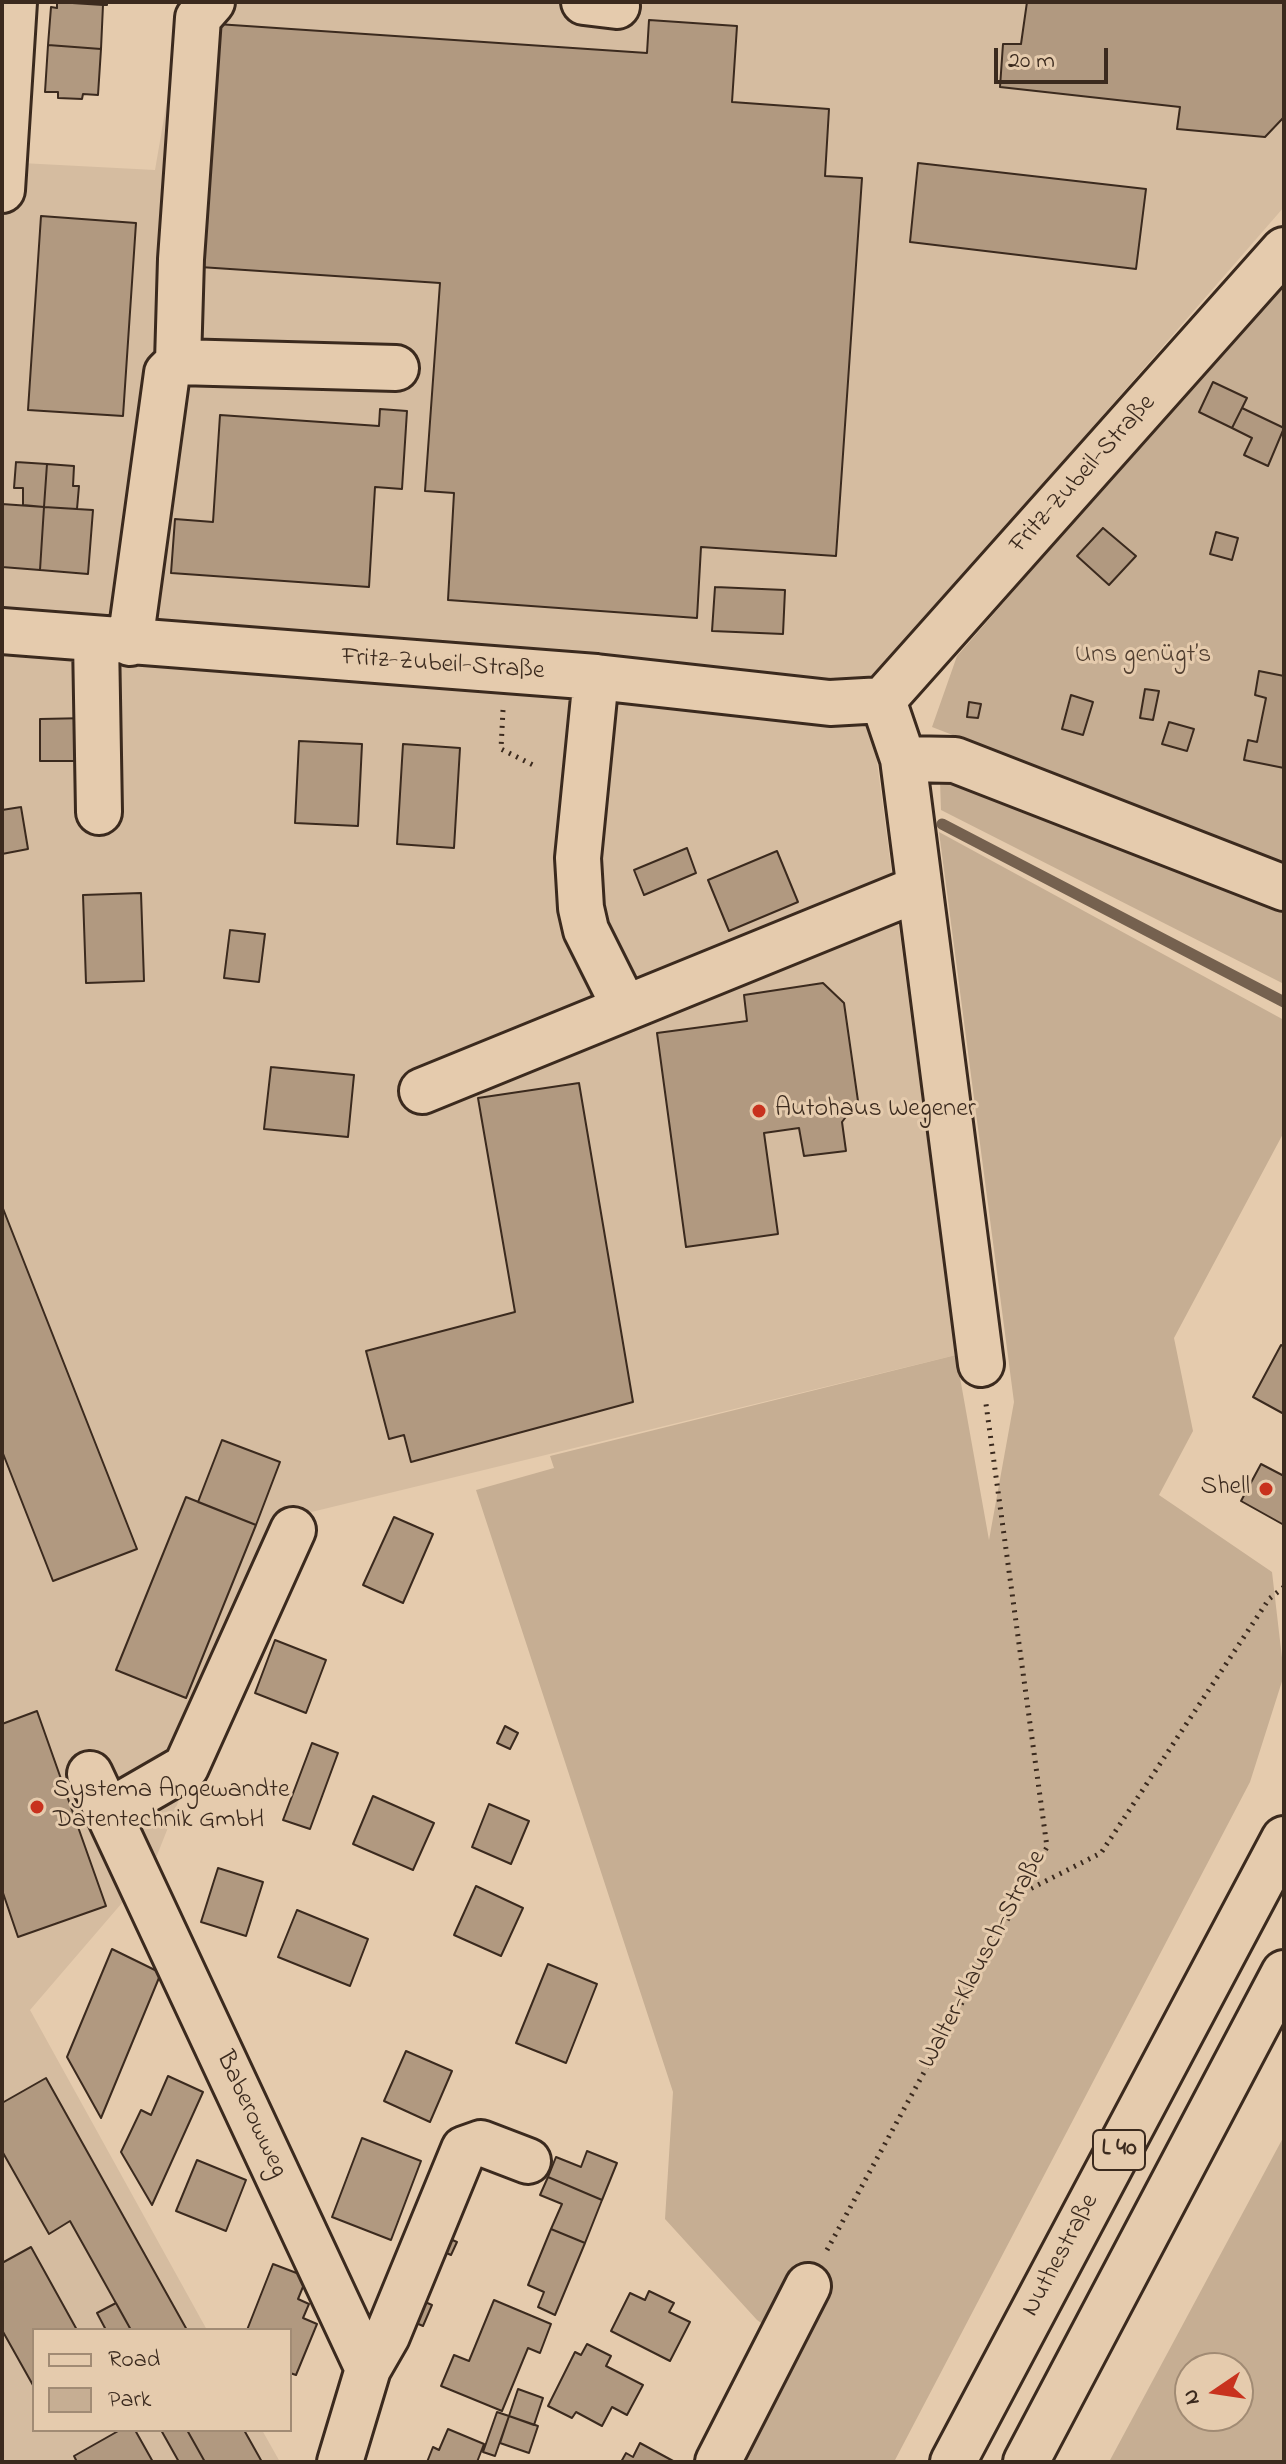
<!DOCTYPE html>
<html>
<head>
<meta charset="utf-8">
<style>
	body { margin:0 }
	#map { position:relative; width:1286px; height:2464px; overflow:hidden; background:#e5cbad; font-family:"Indie Flower",sans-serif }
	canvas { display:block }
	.frame { position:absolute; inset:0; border:4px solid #3b2a1e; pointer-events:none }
	.legend { position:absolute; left:32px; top:2328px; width:260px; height:104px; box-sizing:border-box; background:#e5cbad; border:2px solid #a18b74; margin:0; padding:10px 14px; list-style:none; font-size:24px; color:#3b2a1e }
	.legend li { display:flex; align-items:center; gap:16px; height:40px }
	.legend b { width:40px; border:2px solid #a18b74 }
	.north { position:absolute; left:1174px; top:2352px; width:80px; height:80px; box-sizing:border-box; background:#e5cbad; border:2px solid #a18b74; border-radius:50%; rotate:257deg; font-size:22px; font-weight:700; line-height:32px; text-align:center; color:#3b2a1e }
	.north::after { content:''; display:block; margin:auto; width:28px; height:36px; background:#c8321e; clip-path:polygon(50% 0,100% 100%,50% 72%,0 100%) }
	.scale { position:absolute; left:994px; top:48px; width:114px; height:36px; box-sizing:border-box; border:4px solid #3b2a1e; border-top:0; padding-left:10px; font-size:24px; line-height:28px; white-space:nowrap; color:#3b2a1e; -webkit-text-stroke:6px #e5cbad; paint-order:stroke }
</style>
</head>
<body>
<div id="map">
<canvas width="1286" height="2464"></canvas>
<div class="frame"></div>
<ul class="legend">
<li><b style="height:10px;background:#e5cbad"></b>Road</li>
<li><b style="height:22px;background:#c6ae93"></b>Park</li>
</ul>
<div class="north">N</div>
<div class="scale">20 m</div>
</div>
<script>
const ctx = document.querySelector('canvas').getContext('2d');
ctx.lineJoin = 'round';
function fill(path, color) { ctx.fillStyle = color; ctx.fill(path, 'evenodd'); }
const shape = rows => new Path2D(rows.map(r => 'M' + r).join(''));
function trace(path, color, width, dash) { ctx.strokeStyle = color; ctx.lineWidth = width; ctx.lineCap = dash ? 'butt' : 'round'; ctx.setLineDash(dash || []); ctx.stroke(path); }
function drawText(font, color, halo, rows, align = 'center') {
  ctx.font = font + ' "Indie Flower",sans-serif'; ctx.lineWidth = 6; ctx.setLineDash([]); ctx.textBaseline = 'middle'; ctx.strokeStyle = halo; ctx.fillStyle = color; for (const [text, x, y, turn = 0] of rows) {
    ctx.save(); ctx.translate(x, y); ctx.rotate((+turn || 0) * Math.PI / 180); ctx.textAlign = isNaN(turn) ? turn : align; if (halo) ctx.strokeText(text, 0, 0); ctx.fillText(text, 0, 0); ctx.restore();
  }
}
fill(shape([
	[184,2,1284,2,1284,207,885,666,875,747,956,1355,291,1517,152,1868,30,2010,207,2330,34,2330,34,2430,262,2430,280,2462,2,2462,2,162,155,170]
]), '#d5bca0');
fill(shape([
	[1284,281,1284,863,932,727,957,656],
	[940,780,1284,905,1284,984,941,810],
	[939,832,1284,1020,1284,1132,1174,1338,1193,1431,1159,1495,1272,1572,1284,1675,1250,1782,894,2462,740,2462,796,2348,757,2320,665,2219,673,2092,476,1490,554,1468,550,1456,956,1355,989,1540,1014,1402],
	[1284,2136,1284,2462,1109,2462],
	[1238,2368,1238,2416,1190,2416,1190,2368]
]), '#c6ae93');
trace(shape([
	[942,824,1284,1002]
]), '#75614f', 11);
const building = shape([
	[57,2,103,5,101,49,48,45,51,7,57,8,57,2],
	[65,2,107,2,107,5,65,2],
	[1027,2,1284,2,1284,117,1265,137,1177,129,1180,107,1000,87,1003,44,1021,44,1027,2],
	[649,20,737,26,732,102,829,109,825,176,862,178,836,556,701,547,697,618,448,600,454,493,425,491,440,283,200,267,217,24,647,53,649,20],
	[48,45,101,49,98,95,83,94,82,99,58,98,58,92,45,92,48,45],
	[918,163,1146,189,1136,269,910,242,918,163],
	[41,216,136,223,123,416,28,410,41,216],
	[1213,382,1247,398,1232,428,1199,412,1213,382],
	[1242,408,1284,428,1268,466,1244,455,1252,438,1232,428,1242,408],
	[380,409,407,411,402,489,375,487,369,587,171,573,175,519,213,522,220,415,379,426,380,409],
	[16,462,47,464,44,507,23,505,23,488,14,488,16,462],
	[47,464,74,466,73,486,79,486,77,509,44,507,47,464],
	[2,504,44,507,40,570,2,567,2,504],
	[44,507,93,510,88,574,40,570,44,507],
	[1103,528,1136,556,1109,585,1077,556,1103,528],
	[1216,532,1238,538,1232,560,1210,554,1216,532],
	[715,587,785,590,783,634,712,631,715,587],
	[1259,671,1284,676,1284,768,1244,760,1248,740,1257,742,1266,698,1255,695,1259,671],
	[1145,689,1159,691,1153,720,1140,718,1145,689],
	[1071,695,1093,702,1083,735,1062,729,1071,695],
	[969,702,981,704,978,718,967,717,969,702],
	[89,718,89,761,40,761,40,719,89,718],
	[1169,722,1194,729,1187,751,1162,744,1169,722],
	[299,741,362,744,358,826,295,823,299,741],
	[403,744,460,748,454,848,397,844,403,744],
	[21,807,28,849,2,854,2,810,21,807],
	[687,848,696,873,644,895,634,870,687,848],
	[777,851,798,902,729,931,708,880,777,851],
	[141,893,144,981,86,983,83,895,141,893],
	[230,930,265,934,259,982,224,978,230,930],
	[823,983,844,1003,858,1101,842,1122,846,1151,804,1156,799,1128,764,1133,778,1234,686,1247,657,1033,747,1021,744,995,823,983],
	[271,1067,354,1075,348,1137,264,1129,271,1067],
	[579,1083,633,1402,411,1462,404,1435,389,1439,366,1351,515,1312,478,1098,579,1083],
	[2,1206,137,1549,53,1581,2,1451,2,1206],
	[1281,1345,1284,1347,1284,1414,1253,1397,1281,1345],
	[222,1440,280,1462,256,1525,198,1502,222,1440],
	[1261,1464,1284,1476,1284,1525,1241,1501,1261,1464],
	[186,1497,256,1525,186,1698,116,1670,186,1497],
	[394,1517,433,1534,403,1603,363,1585,394,1517],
	[275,1640,326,1660,306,1713,255,1693,275,1640],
	[37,1711,106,1906,18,1937,2,1890,2,1724,37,1711],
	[505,1726,518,1733,510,1749,497,1743,505,1726],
	[312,1743,338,1753,310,1829,283,1820,312,1743],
	[373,1796,434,1823,413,1870,353,1844,373,1796],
	[489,1804,529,1821,511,1864,472,1847,489,1804],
	[218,1868,263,1882,246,1936,201,1922,218,1868],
	[476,1886,523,1908,501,1956,454,1935,476,1886],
	[297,1910,368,1939,350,1986,278,1957,297,1910],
	[112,1949,161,1973,101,2118,67,2057,112,1949],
	[548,1964,597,1984,566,2063,516,2043,548,1964],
	[406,2051,452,2071,430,2122,384,2101,406,2051],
	[168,2076,203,2092,152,2205,121,2152,141,2110,151,2115,168,2076],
	[46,2078,187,2330,131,2330,70,2221,49,2234,2,2151,2,2103,46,2078],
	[362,2138,421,2161,391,2240,332,2217,362,2138],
	[587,2151,617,2163,602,2200,548,2177,556,2157,581,2167,587,2151],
	[197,2160,246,2180,226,2231,176,2211,197,2160],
	[548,2177,602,2200,585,2243,551,2229,562,2204,540,2195,548,2177],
	[551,2229,585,2243,555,2315,538,2307,544,2292,528,2285,551,2229],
	[441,2235,457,2242,451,2255,435,2248,441,2235],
	[31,2247,77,2330,34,2330,34,2387,2,2330,2,2263,31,2247],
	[273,2264,307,2277,298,2299,309,2304,303,2318,317,2324,296,2375,290,2373,290,2330,247,2330,273,2264],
	[649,2291,674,2303,669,2312,690,2322,670,2361,611,2331,630,2293,645,2300,649,2291],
	[416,2298,432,2305,423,2326,407,2319,416,2298],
	[494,2300,551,2324,540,2353,528,2348,502,2411,441,2386,454,2355,469,2361,494,2300],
	[116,2303,131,2330,106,2330,97,2313,116,2303],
	[587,2344,611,2356,606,2366,643,2385,627,2415,612,2407,602,2426,576,2412,572,2418,548,2406,575,2352,581,2355,587,2344],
	[518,2389,543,2398,534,2425,509,2416,518,2389],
	[497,2412,509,2416,495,2456,483,2452,497,2412],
	[509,2416,538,2426,529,2453,500,2443,509,2416],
	[448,2429,484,2444,477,2462,427,2462,433,2447,439,2450,448,2429],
	[120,2430,135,2430,153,2462,77,2462,74,2456,120,2430],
	[161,2430,187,2430,205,2462,179,2462,161,2430],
	[187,2430,244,2430,262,2462,205,2462,187,2430],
	[640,2443,675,2462,621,2462,626,2453,633,2457,640,2443]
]);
fill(building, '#b19980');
trace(building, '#3b2a1e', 2);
const minor = shape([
	[584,2,617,6],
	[2,190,14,2],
	[178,362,181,259,198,18,212,2],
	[2,631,596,677,830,703,883,700,1284,250],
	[96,640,99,812],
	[130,643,167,373,178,362,396,368],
	[596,677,578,858,581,908,586,930,625,1008],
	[883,700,903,759,981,1364],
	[903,759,955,760,1284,888],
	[422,1091,918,889],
	[90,1774,368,2369,340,2462],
	[108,1812,186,1767,293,1530],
	[368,2369,387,2336,464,2149,481,2143,528,2161],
	[718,2462,808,2286]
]);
const highway = shape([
	[953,2462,1284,1839],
	[1026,2462,1284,1973]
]);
trace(minor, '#3b2a1e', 50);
trace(highway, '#3b2a1e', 50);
trace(shape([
	[503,710,501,749,533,765],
	[1024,1892,1101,1853,1269,1599,1284,1587],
	[827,2250,1047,1847,986,1404]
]), '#3b2a1e', 5, [2, 6]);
trace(minor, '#e5cbad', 44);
trace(highway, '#e5cbad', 44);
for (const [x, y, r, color] of [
	[759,1111,8,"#c8321e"],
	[1266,1489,8,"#c8321e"],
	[37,1807,8,"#c8321e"]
]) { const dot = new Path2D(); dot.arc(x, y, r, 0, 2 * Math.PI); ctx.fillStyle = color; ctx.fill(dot); trace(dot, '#e5cbad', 3); }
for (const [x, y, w] of [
	[1119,2150,52]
]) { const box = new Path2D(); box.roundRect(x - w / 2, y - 20, w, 40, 6); ctx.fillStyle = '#e5cbad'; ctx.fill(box); trace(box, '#3b2a1e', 2); }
drawText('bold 24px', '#3b2a1e', null, [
	["L 40",1119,2150]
]);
drawText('26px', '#3b2a1e', '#e5cbad', [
	["Fritz-Zubeil-Straße",1084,475,-48],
	["Fritz-Zubeil-Straße",443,666,4],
	["Walter-Klausch-Straße",984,1960,-62],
	["Baberowweg",250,2115,65],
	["Nuthestraße",1062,2256,-62]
]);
drawText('26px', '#503e30', '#e5cbad', [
	["Uns genügt’s",1143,657]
]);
drawText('26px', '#3b2a1e', '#e5cbad', [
	["Autohaus Wegener",775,1111],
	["Shell",1250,1489,"right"],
	["Systema Angewandte",53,1792],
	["Datentechnik GmbH",53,1822]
], 'left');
</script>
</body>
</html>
